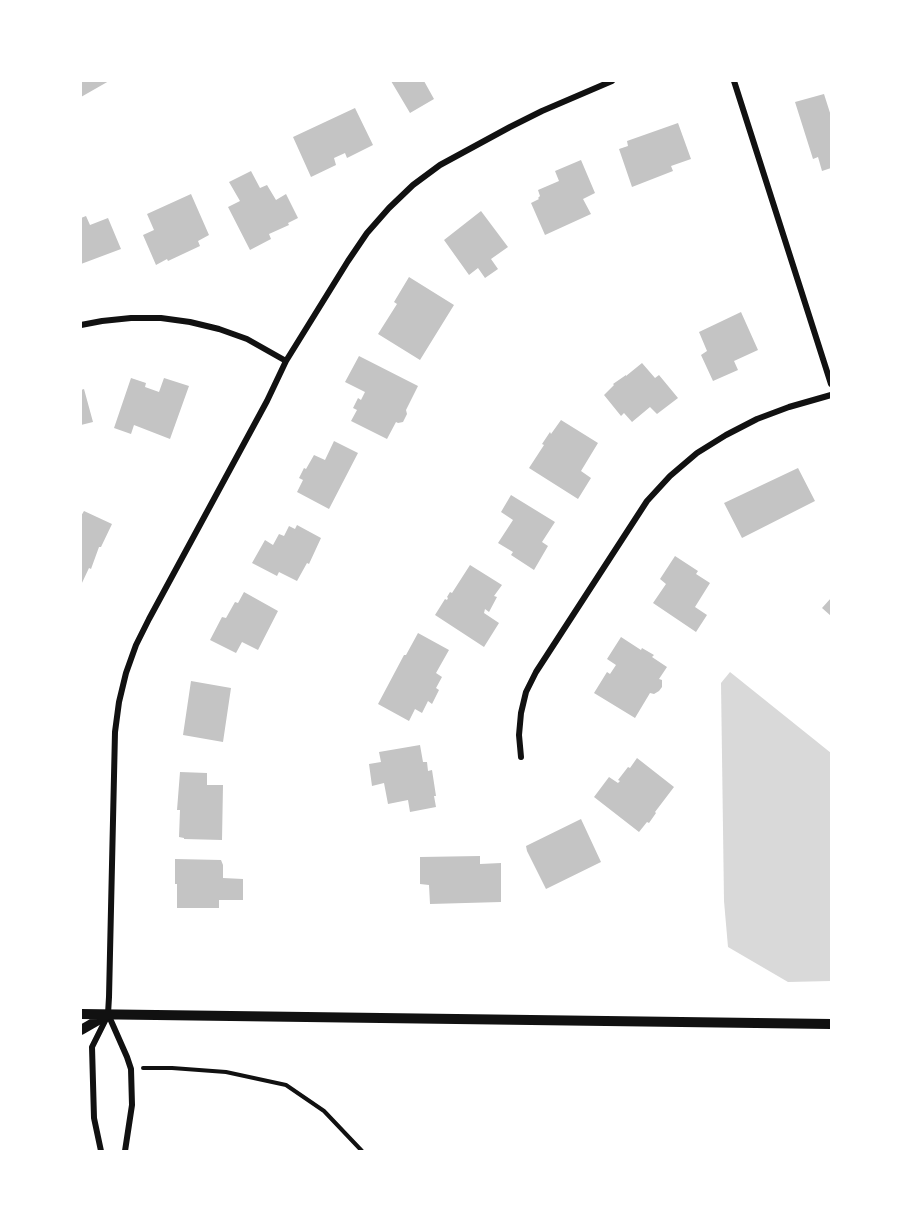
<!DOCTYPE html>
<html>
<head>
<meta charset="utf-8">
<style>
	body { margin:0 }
	#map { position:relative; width:912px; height:1232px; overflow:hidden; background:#fff; font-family:"Playfair Display",serif }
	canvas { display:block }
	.frame { position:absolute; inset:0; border:82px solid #fff; pointer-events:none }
</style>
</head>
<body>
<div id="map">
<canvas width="912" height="1232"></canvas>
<div class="frame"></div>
</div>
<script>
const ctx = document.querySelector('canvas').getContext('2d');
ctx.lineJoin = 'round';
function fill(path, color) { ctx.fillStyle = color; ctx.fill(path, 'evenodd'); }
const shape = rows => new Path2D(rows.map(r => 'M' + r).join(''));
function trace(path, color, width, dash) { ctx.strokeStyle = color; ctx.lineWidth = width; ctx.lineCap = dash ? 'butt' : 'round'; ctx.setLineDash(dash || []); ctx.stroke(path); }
fill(shape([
	[730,672,831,753,831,981,788,982,728,947,724,901,721,683]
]), '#d9d9d9');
fill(shape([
	[81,81,109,81,81,97],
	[391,81,424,81,434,99,410,113],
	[824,94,831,116,831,168,822,171,818,157,813,159,795,102],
	[355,108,373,145,347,158,345,153,334,158,336,165,311,177,293,137],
	[678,123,691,159,671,166,673,171,632,187,619,149,628,146,627,141],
	[581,160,595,193,583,199,591,214,545,235,531,203,539,199,538,198,540,196,538,190,559,181,555,171],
	[251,171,260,188,267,185,276,200,286,194,298,218,288,223,289,225,269,234,271,239,250,250,228,207,240,201,229,182],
	[191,194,209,235,198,241,200,246,168,261,167,259,156,265,143,235,154,230,147,214],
	[481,211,508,247,491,259,498,269,485,278,478,268,469,275,444,240],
	[86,216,90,225,108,218,121,249,81,264,81,218],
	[409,277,454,305,420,360,378,334,397,304,394,302],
	[741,312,758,350,734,361,738,370,713,381,701,355,707,351,699,332],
	[359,356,418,386,406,410,407,414,403,422,398,423,396,422,387,439,351,421,357,410,353,408,358,398,361,400,365,392,345,382],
	[642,363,655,378,659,375,678,398,657,414,650,407,632,422,624,413,621,416,604,395,614,385,613,384,626,375,626,376],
	[131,378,146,383,145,387,159,392,164,378,189,386,170,439,134,425,131,434,114,428],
	[84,389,93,422,81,425,81,390],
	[561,420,598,443,581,471,591,478,578,499,529,468,544,445,542,444,550,432,551,434],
	[334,441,358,453,329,509,297,492,303,480,299,478,304,468,306,469,314,455,325,460],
	[798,468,815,501,742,538,724,503],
	[511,495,555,522,542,542,548,546,534,570,511,555,513,552,498,543,513,520,501,512],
	[84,511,112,524,101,547,99,547,91,569,89,568,81,585,81,516],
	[297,525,321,538,309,564,307,563,297,581,279,572,277,576,252,563,265,540,273,545,279,534,284,536,289,526,295,529],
	[675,556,698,571,696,574,710,583,695,607,707,615,696,632,653,603,666,584,660,579],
	[470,565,502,585,494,596,497,597,489,612,485,609,484,613,499,623,484,647,435,615,445,599,447,600,448,598,447,597,450,592,452,593],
	[244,592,278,611,258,650,242,642,236,653,210,640,222,617,226,618,235,602,238,603],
	[831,598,831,616,822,608],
	[418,633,449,650,436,673,442,677,436,688,439,690,432,704,428,701,422,713,415,709,409,721,378,704,404,655,406,655],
	[621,637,641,650,642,648,654,655,652,657,667,667,659,679,662,680,662,687,659,691,654,694,650,693,635,718,594,693,607,672,610,674,616,665,607,659],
	[191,681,231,688,223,742,183,735],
	[420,745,423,762,427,762,428,771,432,770,436,796,434,796,436,807,410,812,408,800,388,804,384,783,372,786,369,764,381,762,379,752],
	[637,758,674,787,655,812,656,813,649,823,647,822,639,832,594,797,609,777,618,783,620,781,618,780,628,767,630,768],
	[180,772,207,773,207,785,223,785,222,840,184,839,184,838,179,837,180,810,177,810],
	[581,819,601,862,546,889,527,851,526,846],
	[480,856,480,864,501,863,501,902,430,904,429,885,420,884,420,857],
	[175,859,221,860,223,865,223,878,243,879,243,900,219,900,219,908,177,908,177,884,175,884]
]), '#c4c4c4');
trace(shape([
	[143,1068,172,1068,226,1072,286,1085,324,1111,362,1151]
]), '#111', 4);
trace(shape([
	[734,81,831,384],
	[81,325,102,321,131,318,161,318,190,322,219,329,247,339,286,361],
	[521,757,519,735,521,713,526,692,536,672,647,501,670,476,697,453,726,435,757,419,789,407,831,395],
	[101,1151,94,1118,92,1047,107,1017],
	[125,1151,132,1105,131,1069,127,1057,108,1014,109,997,115,732,119,702,126,673,136,645,149,619,267,401,286,361,348,261,367,233,389,208,413,185,440,165,510,127,542,111,612,81]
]), '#111', 6);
trace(shape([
	[81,1014,831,1024],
	[81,1030,107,1015]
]), '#111', 10);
</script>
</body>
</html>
